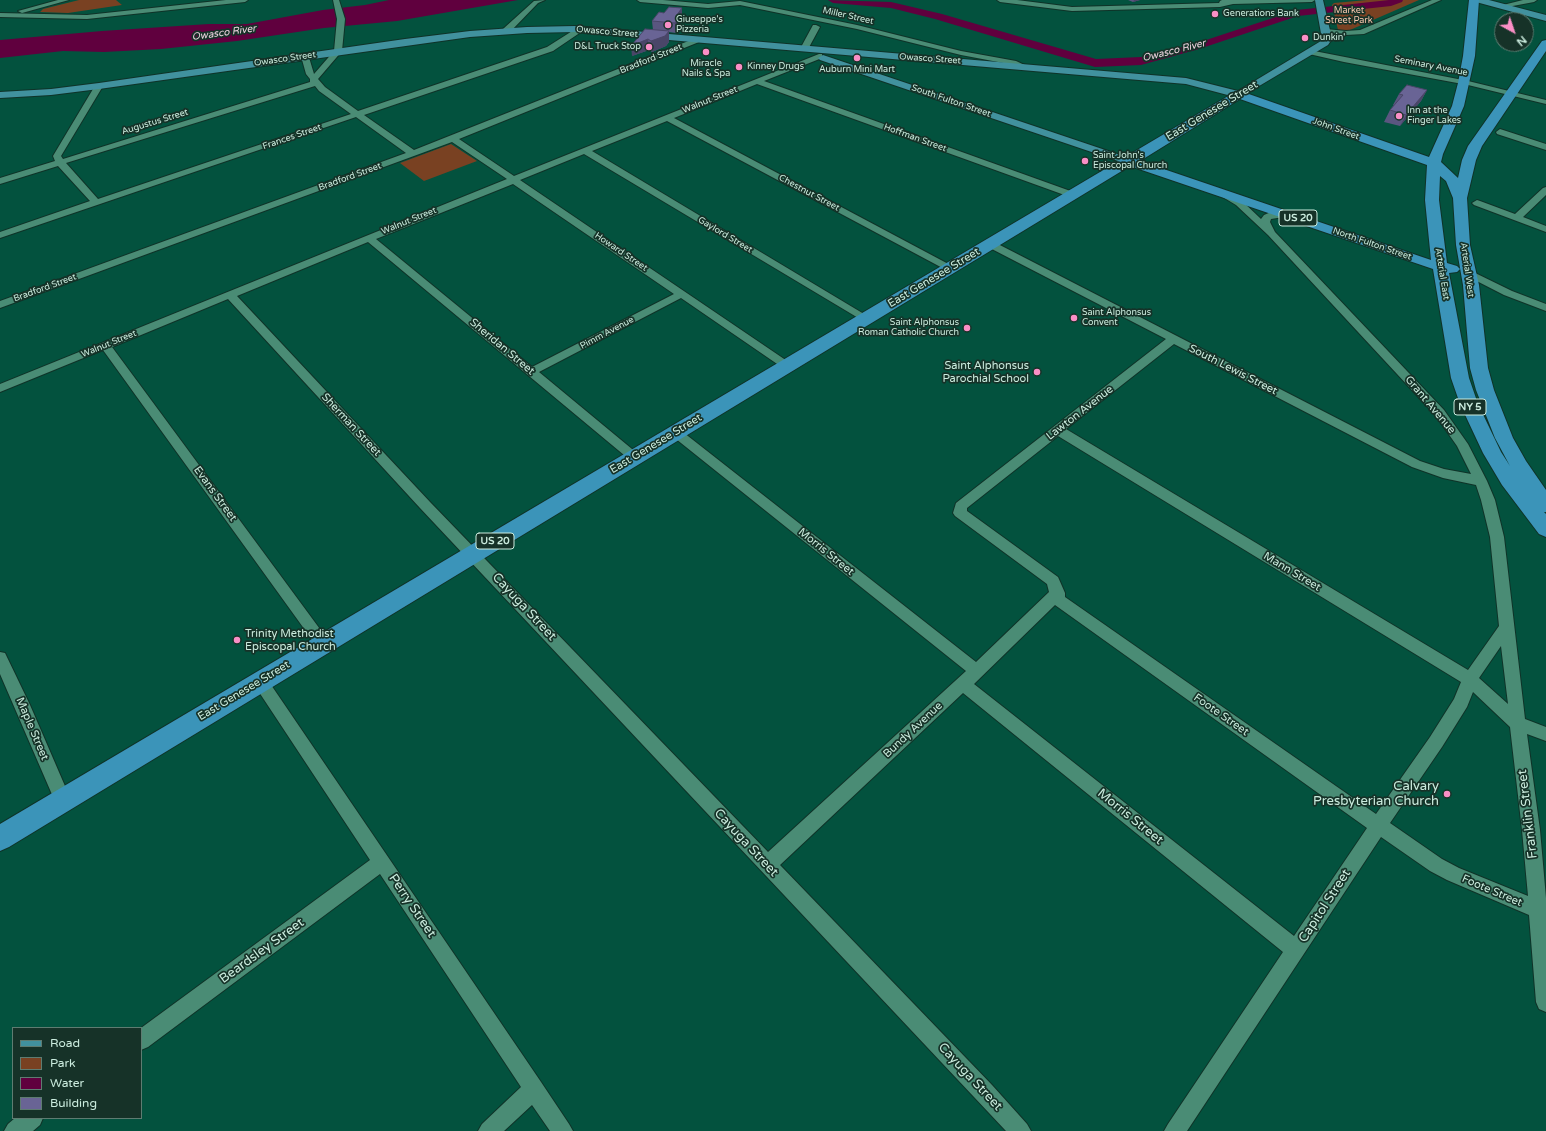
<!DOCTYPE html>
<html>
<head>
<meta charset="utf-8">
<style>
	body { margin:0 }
	#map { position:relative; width:1546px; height:1131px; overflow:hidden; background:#03523e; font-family:"Varela Round",sans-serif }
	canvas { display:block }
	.legend { position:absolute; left:12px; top:1027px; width:130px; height:92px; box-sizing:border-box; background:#163228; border:1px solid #5e7c71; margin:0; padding:5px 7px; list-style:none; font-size:12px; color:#cbecde }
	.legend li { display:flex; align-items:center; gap:8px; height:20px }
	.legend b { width:20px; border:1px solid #5e7c71 }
	.north { position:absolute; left:1494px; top:12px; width:40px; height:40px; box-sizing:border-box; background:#163228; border:1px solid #5e7c71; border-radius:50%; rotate:140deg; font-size:11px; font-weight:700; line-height:16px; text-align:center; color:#cbecde }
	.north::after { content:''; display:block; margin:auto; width:14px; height:18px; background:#fa8fc6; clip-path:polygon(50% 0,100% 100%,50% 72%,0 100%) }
</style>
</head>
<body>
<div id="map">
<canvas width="1546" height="1131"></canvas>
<ul class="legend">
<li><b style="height:5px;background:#41919e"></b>Road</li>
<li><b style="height:11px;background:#794122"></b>Park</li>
<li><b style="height:11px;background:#60003e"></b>Water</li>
<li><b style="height:11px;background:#696495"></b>Building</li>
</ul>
<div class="north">N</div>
</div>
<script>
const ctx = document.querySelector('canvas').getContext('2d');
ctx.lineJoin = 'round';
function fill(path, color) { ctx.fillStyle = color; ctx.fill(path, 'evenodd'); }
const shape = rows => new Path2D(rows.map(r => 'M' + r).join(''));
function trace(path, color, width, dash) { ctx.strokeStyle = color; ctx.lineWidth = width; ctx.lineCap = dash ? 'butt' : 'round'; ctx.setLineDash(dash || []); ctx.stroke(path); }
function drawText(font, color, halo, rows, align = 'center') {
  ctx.font = font + ' "Varela Round",sans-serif'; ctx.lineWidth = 3.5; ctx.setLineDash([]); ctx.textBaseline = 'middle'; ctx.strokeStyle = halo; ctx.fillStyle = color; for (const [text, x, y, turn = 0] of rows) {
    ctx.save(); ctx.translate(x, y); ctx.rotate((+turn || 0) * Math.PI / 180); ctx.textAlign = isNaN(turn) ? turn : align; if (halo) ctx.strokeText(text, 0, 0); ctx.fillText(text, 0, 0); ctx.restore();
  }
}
fill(shape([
	[79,0,116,0,122,5,68,13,40,12,43,9],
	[1367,0,1419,0,1350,30,1338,30,1332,5,1334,3],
	[451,144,477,161,424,181,400,163]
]), '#794122');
fill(shape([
	[389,0,518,0,397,21,324,28,237,41,161,49,104,52,63,51,0,58,0,40,102,31,209,24,247,24,323,10,365,5]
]), '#60003e');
fill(shape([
	[828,0,891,2,942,14,1096,59,1141,57,1191,45,1297,10,1389,0,1403,0,1402,2,1391,6,1298,16,1199,49,1141,65,1095,67,935,19,891,8,833,3,828,0]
]), '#60003e');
const minor = shape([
	[58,0,69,0,22,13,18,11,58,0],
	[226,0,248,0,245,2,87,19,0,17,0,13,87,15,226,0],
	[333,0,339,0,345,19,342,51,318,79,325,87,358,111,547,47,577,28,583,28,584,30,553,51,364,115,414,150,696,38,700,40,699,42,459,139,514,176,819,54,822,54,822,58,764,81,1076,193,1078,195,1073,198,1070,197,757,84,674,118,954,267,955,269,954,271,950,272,667,121,592,151,869,317,870,319,865,322,584,154,520,180,793,365,791,368,783,368,681,298,539,372,638,454,640,457,638,460,634,461,630,460,368,242,237,296,430,502,768,852,966,671,671,435,669,432,671,429,675,428,679,429,976,662,1049,592,1047,584,955,516,953,513,956,503,1166,339,986,246,985,244,986,242,994,242,1420,461,1444,469,1471,474,1457,446,1436,416,1268,235,1236,205,1216,193,1221,190,1224,191,1242,201,1261,219,1264,215,1271,212,1290,212,1292,214,1290,216,1271,219,1270,222,1275,232,1444,410,1468,444,1487,481,1495,500,1504,537,1525,719,1546,727,1546,741,1527,734,1540,830,1546,898,1546,1012,1539,1009,1536,1002,1529,915,1447,880,1430,871,1381,837,1187,1131,1164,1131,1168,1124,1283,952,963,693,780,865,992,1085,1027,1124,1031,1131,1006,1131,420,508,228,299,112,347,328,640,330,644,328,648,323,650,318,648,103,350,0,392,0,384,507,179,452,142,0,308,0,301,406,153,356,117,0,238,0,232,90,201,58,166,0,184,0,178,55,161,53,156,96,84,99,84,103,86,61,156,63,159,310,82,310,79,306,74,301,56,305,54,308,54,314,74,334,51,337,19,333,0],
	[315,86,319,91,351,114,98,199,66,163,315,86],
	[513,184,674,294,532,367,376,239,513,184],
	[1174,344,1412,467,1443,478,1476,485,1481,500,1490,537,1499,626,1468,670,1066,429,1174,344],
	[1058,436,1461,682,1454,699,1430,737,1376,814,1065,597,1065,593,1058,577,967,511,967,508,1058,436],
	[1055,605,1367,828,1294,936,974,684,1055,605],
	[1501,646,1508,704,1479,678,1501,646],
	[1473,692,1510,727,1522,830,1528,896,1459,868,1442,859,1390,823,1442,747,1467,707,1473,692],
	[545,0,538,3,509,33,503,33,503,29,534,1,545,0],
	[637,0,663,0,708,4,740,1,857,25,961,51,1016,61,1031,68,1027,70,1014,65,961,55,857,29,740,5,708,8,640,2,637,0],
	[997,0,1017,0,1072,7,1219,3,1220,1,1222,0,1315,0,1312,2,1233,4,1220,7,1072,11,1000,2,997,0],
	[1432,0,1441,0,1364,34,1346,35,1326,33,1322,31,1326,29,1346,31,1360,30,1432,0],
	[1523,0,1537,0,1534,2,1502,8,1499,6,1523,0],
	[813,25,816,25,820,27,807,51,801,51,800,49,813,25],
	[1309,50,1468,81,1546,100,1546,104,1468,85,1344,62,1309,54,1309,50],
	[1500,129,1546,144,1546,150,1497,134,1496,132,1500,129],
	[1546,187,1546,195,1523,217,1546,226,1546,232,1474,205,1472,203,1477,200,1480,201,1515,214,1543,188,1546,187],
	[1469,270,1512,291,1546,304,1546,311,1504,295,1465,275,1464,273,1465,271,1469,270],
	[0,652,5,653,30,705,71,800,69,806,63,808,57,806,0,674,0,652],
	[260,674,265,676,541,1082,569,1124,573,1131,550,1131,532,1105,504,1131,478,1131,482,1124,521,1087,380,874,148,1047,141,1050,141,1028,370,860,255,686,252,681,255,676,260,674],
	[15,1118,43,1118,40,1125,33,1131,4,1131,8,1124,15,1118]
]);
const major = shape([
	[1315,0,1323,0,1332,39,1328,45,1239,98,1186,84,575,32,527,33,470,37,99,89,51,95,0,98,0,92,51,89,99,83,405,39,470,31,527,27,575,26,1186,78,1238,91,1321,41,1322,39,1315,0],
	[1475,0,1489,0,1546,15,1546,21,1476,2,1475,0],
	[823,55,1132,159,1134,161,1132,163,1128,164,1124,163,820,60,818,58,823,55]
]);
const highway = shape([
	[1469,0,1479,0,1475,56,1464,106,1443,154,1441,162,1458,178,1462,160,1468,146,1542,41,1546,40,1546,51,1482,146,1476,160,1467,198,1470,245,1479,285,1488,368,1494,390,1513,438,1526,461,1546,490,1546,512,1544,512,1546,514,1546,537,1539,534,1502,485,1483,453,1460,404,1451,378,1433,269,1130,166,9,847,0,851,0,824,1235,92,1243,92,1429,157,1452,106,1458,83,1463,56,1469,0],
	[1240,99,1427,165,1425,200,1431,260,1140,161,1240,99],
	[1440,176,1446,181,1453,198,1456,245,1463,285,1470,368,1476,390,1495,438,1510,466,1501,452,1478,404,1469,378,1449,273,1457,272,1460,269,1457,266,1447,263,1439,200,1440,176]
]);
trace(minor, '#0f3328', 2);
trace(major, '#0f3328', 2);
trace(highway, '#0f3328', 2);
fill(minor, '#4a8c75');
fill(major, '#41919e');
fill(highway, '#3b94b9');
fill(shape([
	[1128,0,1140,0,1133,2],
	[682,19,680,22,681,27,676,33,669,32,669,42,666,46,652,52,649,50,632,56,653,30,652,21],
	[1427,90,1421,101,1400,126,1384,122,1390,110,1394,105,1393,105,1399,94]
]), '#5a5680');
fill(shape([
	[1134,0,1140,0,1133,2],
	[682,8,682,19,680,22,681,27,676,33,675,23,676,16],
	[669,31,669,42,666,46,652,52,651,41],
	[648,39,649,50,632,56,631,46],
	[1427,90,1421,101,1400,126,1406,115]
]), '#4a4668');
const building = shape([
	[669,7,682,8,676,16,680,17,675,23,652,21,659,12,664,13,669,7],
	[645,29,669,31,665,36,651,41,648,39,631,46,645,29],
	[1407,85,1427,90,1406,115,1390,110,1403,95,1399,94,1407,85]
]);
fill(building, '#696495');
trace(building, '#4a4668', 1);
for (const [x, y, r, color] of [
	[1215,14,4,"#fa8fc6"],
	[668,25,4,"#fa8fc6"],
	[1305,38,4,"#fa8fc6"],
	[649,47,4,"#fa8fc6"],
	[706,52,4,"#fa8fc6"],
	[857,58,4,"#fa8fc6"],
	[739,67,4,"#fa8fc6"],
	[1399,116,4,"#fa8fc6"],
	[1085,161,4,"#fa8fc6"],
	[1074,318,4,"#fa8fc6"],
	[967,328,4,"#fa8fc6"],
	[1037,372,4,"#fa8fc6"],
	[237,640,4,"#fa8fc6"],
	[1447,794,4,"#fa8fc6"]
]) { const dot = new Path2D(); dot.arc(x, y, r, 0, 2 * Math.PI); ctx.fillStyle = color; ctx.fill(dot); trace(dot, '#163228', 1.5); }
drawText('9px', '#fac8ae', '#163228', [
	["Market",1349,11],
	["Street Park",1349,21]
]);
drawText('9px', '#cbecde', '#163228', [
	["Generations Bank",1223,14],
	["Giuseppe's",676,20],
	["Pizzeria",676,30],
	["Dunkin'",1313,38],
	["D&L Truck Stop",641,47,"right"],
	["Miracle",706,64,"center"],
	["Nails & Spa",706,74,"center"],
	["Kinney Drugs",747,67],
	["Auburn Mini Mart",857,70,"center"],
	["Inn at the",1407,111],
	["Finger Lakes",1407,121],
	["Saint John's",1093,156],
	["Episcopal Church",1093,166],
	["Saint Alphonsus",1082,313],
	["Convent",1082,323],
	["Saint Alphonsus",959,323,"right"],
	["Roman Catholic Church",959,333,"right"]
], 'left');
drawText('9px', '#cbecde', '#163228', [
	["Miller Street",848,16,13],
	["Owasco Street",607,32,5],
	["Owasco Street",285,59,-8],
	["Bradford Street",651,59,-22],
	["Owasco Street",930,59,4],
	["Seminary Avenue",1431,66,11],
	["Walnut Street",710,100,-22],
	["South Fulton Street",951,101,19],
	["Augustus Street",155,122,-17],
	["John Street",1336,129,20],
	["Frances Street",292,137,-19],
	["Hoffman Street",915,138,20],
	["Bradford Street",350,177,-20],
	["Chestnut Street",809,193,28],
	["Walnut Street",409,221,-22],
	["Gaylord Street",725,235,31],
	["North Fulton Street",1372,244,19],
	["Howard Street",621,252,34],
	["Arterial West",1467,270,82],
	["Arterial East",1442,274,81],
	["Bradford Street",45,288,-20],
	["Pimm Avenue",607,333,-28],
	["Walnut Street",109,344,-22]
]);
drawText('italic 10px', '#f0d5e1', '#163228', [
	["Owasco River",224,33,-8],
	["Owasco River",1174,51,-14]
]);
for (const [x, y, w] of [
	[1298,218,38],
	[1470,407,32],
	[495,541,38]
]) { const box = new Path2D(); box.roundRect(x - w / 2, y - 8, w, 16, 3); ctx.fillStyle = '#163228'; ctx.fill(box); trace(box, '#cbecde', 1); }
drawText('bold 10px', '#cbecde', null, [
	["US 20",1298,218],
	["NY 5",1470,407],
	["US 20",495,541]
]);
drawText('11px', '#cbecde', '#163228', [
	["East Genesee Street",1212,111,-31],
	["East Genesee Street",934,278,-31],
	["Sheridan Street",502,347,40],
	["South Lewis Street",1233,370,27],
	["Grant Avenue",1430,405,50],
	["Lawton Avenue",1080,413,-38],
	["Sherman Street",351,425,47],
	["East Genesee Street",656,444,-31],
	["Evans Street",215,494,54],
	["Morris Street",826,552,39],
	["Mann Street",1292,572,31],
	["East Genesee Street",244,691,-31],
	["Foote Street",1221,715,35],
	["Maple Street",32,729,67],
	["Bundy Avenue",913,730,-43],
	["Foote Street",1492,891,23]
]);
drawText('11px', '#cbecde', '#163228', [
	["Saint Alphonsus",1029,366],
	["Parochial School",1029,379],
	["Trinity Methodist",245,634,"left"],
	["Episcopal Church",245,647,"left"]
], 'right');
drawText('13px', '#cbecde', '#163228', [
	["Cayuga Street",524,607,47],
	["Franklin Street",1528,814,-97],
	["Morris Street",1130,817,39],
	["Cayuga Street",746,843,47],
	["Perry Street",412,906,56],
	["Capitol Street",1325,906,-57],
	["Beardsley Street",262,951,-36],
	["Cayuga Street",970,1077,47]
]);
drawText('13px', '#cbecde', '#163228', [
	["Calvary",1439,787],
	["Presbyterian Church",1439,802]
], 'right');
</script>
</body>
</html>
